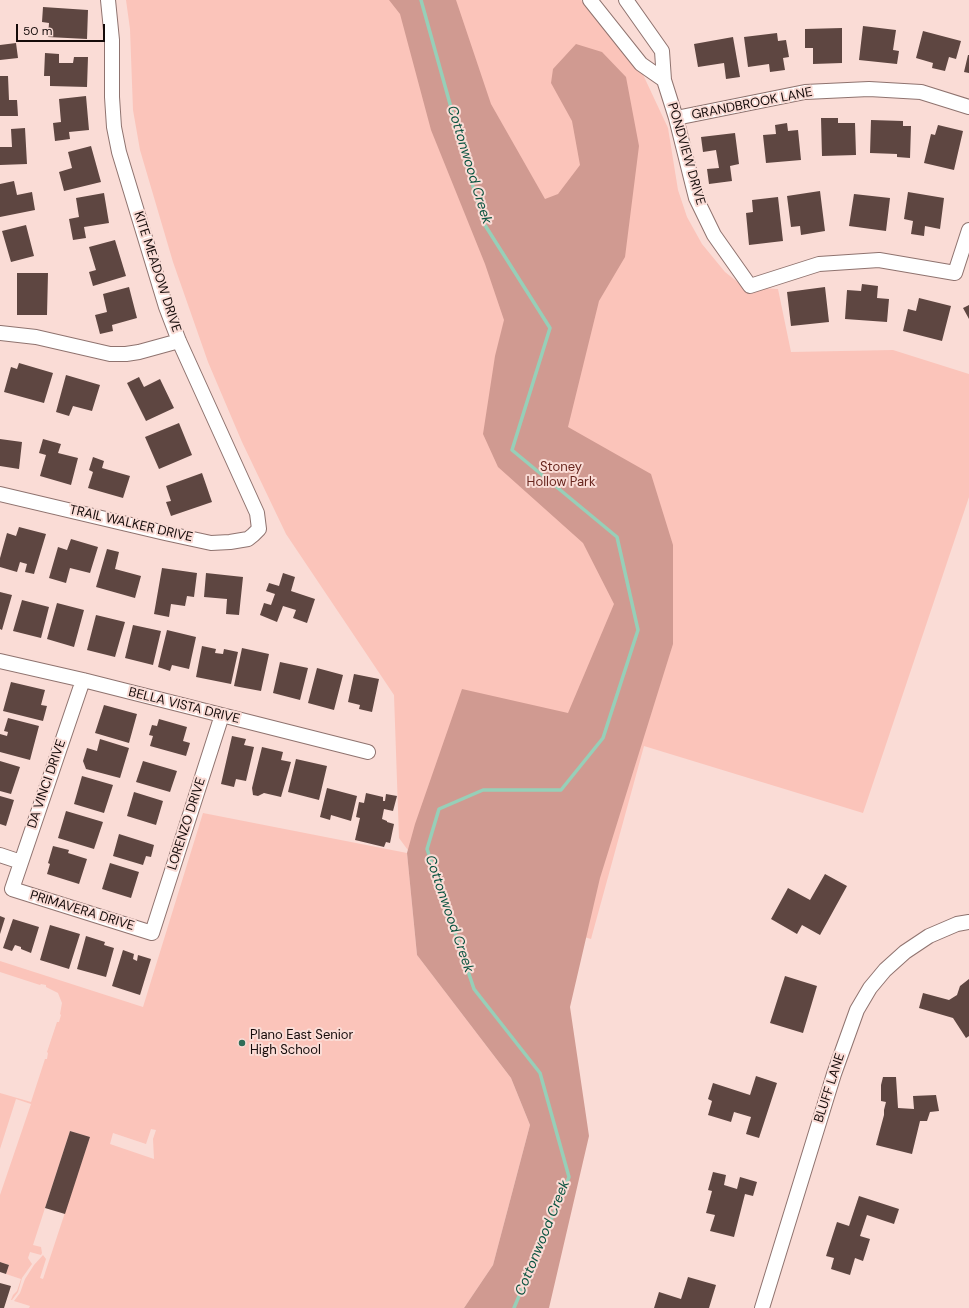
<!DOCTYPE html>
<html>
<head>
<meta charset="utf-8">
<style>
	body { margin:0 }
	#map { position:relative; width:969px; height:1308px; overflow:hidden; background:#fadcd6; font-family:"DM Sans",sans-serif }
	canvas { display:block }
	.scale { position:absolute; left:16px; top:24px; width:89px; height:18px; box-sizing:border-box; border:2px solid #150b0a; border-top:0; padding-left:5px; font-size:12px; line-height:14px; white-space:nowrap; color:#150b0a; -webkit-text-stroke:3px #fadcd6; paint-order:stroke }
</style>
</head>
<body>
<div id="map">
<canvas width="969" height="1308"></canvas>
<div class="scale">50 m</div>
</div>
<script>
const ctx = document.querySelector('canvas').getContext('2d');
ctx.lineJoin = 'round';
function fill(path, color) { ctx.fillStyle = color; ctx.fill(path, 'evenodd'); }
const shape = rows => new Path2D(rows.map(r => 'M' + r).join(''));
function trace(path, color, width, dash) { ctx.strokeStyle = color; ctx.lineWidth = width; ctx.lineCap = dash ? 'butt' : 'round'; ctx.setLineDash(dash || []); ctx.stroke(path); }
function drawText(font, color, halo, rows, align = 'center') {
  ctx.font = font + ' "DM Sans",sans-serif'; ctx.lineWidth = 4; ctx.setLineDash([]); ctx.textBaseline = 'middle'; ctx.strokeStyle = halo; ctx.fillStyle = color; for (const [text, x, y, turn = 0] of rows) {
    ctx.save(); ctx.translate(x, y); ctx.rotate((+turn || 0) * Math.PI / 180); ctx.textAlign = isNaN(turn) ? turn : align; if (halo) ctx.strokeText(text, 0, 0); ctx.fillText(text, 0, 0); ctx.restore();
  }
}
fill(shape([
	[126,0,581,0,639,66,668,128,678,190,687,217,702,244,725,272,744,287,778,289,791,352,893,350,969,374,969,497,863,813,644,746,591,939,441,895,399,838,394,695,286,534,242,442,208,362,173,262,140,150,133,110,130,29],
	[203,813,407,853,417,955,511,1078,530,1125,493,1265,464,1308,29,1308,30,1306,14,1301,20,1293,25,1279,34,1265,43,1255,46,1259,40,1278,43,1279,90,1137,70,1131,33,1245,41,1247,42,1253,41,1255,30,1252,28,1258,32,1264,22,1278,18,1292,12,1300,11,1300,13,1295,17,1291,21,1279,6,1274,9,1265,0,1262,0,1195,31,1104,16,1099,0,1149,0,1093,31,1102,45,1059,47,1059,48,1053,47,1052,57,1022,59,1022,61,1015,60,1014,62,1003,58,993,46,987,46,985,41,984,40,985,0,972,0,961,143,1007],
	[151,1129,156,1130,153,1139,154,1159,110,1144,113,1133,146,1144]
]), '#fbc4ba');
fill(shape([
	[389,0,456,0,491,104,545,199,558,194,580,165,572,121,551,83,553,69,576,44,602,52,626,77,639,146,625,257,599,301,568,427,651,474,673,545,673,644,600,878,570,1007,589,1136,549,1308,464,1308,493,1265,530,1125,511,1078,417,955,407,853,415,824,462,689,568,713,614,604,583,543,498,467,483,434,495,356,504,320,485,264,431,130,400,14]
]), '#d09a91');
trace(shape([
	[421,0,483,222,550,328,512,450,617,537,638,630,603,738,561,790,483,790,439,809,427,849,474,989,540,1073,569,1177,514,1308]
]), '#97cfb8', 3.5);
fill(shape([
	[43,7,88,10,87,39,48,37,49,23,42,22],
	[863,26,896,30,893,50,899,51,897,64,859,60],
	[842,28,842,63,813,64,813,48,805,48,805,29],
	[923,31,961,41,956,59,949,57,945,71,932,68,933,63,916,58],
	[777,33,778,41,786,40,789,57,783,58,785,70,770,72,769,64,748,67,744,37],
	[733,37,740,77,726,79,724,63,698,67,694,44],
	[16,43,18,58,0,60,0,45],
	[45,53,59,54,59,63,73,63,74,57,88,57,87,87,50,86,50,76,44,76],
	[968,55,969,55,969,73,964,72],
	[0,76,8,76,9,100,17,100,18,116,0,116],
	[86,96,89,130,69,132,70,139,55,141,53,123,61,122,59,99],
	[821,118,838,118,838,123,855,123,856,155,822,156],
	[871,120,903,121,903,126,911,126,910,158,897,157,897,154,870,153],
	[787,123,788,131,798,130,801,160,766,163,763,135,776,134,775,125],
	[938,125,963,131,954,170,924,163,931,134,935,135],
	[25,128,27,164,0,165,0,147,12,147,11,129],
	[735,133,739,164,730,166,732,181,709,184,707,169,719,168,716,150,703,152,701,137],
	[91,146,101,182,64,191,59,172,72,168,68,152],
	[14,181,17,195,32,192,35,210,0,217,0,184],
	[820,191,825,231,801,235,800,226,791,227,787,196],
	[908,192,944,198,940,229,925,226,924,236,911,234,913,221,904,219],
	[104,193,109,223,84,227,86,238,73,240,69,219,79,217,76,198],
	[854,194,890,198,886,231,849,226],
	[778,197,783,241,749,245,746,213,753,212,752,200],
	[26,225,34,256,11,262,2,231],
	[115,240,126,276,93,286,89,272,96,270,89,247],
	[17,273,48,273,47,315,17,315],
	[862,284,878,286,877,298,889,299,887,322,845,319,847,290,861,291],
	[129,287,137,318,112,325,113,331,100,334,95,315,107,312,103,294],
	[825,287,829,322,791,326,787,292],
	[919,298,951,306,942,341,903,331,908,309,916,311],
	[969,305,969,319,963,308],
	[19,363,53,373,44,403,4,392,11,367,17,369],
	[66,375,100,385,92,411,73,406,69,416,56,412],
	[139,377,144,387,160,379,174,408,146,421,127,383],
	[179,423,192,455,159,469,145,437],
	[0,439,22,442,19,469,0,466],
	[43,439,61,444,58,453,78,458,71,485,40,476,46,455,39,453],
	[93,457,104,461,102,468,130,476,123,498,88,488,93,472,89,470],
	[202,473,212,502,171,516,166,502,171,501,166,486],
	[19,527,46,534,34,574,25,572,27,564,20,562,17,572,0,567,0,558,7,533,16,536],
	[71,539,98,547,90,573,70,568,66,583,49,578,58,547,67,550],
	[107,549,119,552,115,569,141,576,135,598,96,587],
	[162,568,197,573,194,597,187,596,185,606,171,604,169,617,154,614],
	[206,573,243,577,239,615,226,614,227,599,204,597],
	[283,573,295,577,291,591,315,599,307,623,293,618,296,610,283,606,277,622,260,615,264,603,271,605,275,594,266,591,269,583,279,586],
	[0,592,12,595,2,630,0,629],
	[22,600,49,607,41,638,13,631],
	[57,603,84,610,74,647,47,639],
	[96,615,125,622,115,657,87,650],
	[133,625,161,631,153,665,125,658],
	[167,630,196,637,189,669,172,665,170,671,158,667],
	[202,646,216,649,215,653,223,654,224,649,238,652,231,684,196,677],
	[242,648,269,654,261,691,234,686],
	[280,662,308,668,300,700,273,693],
	[317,668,343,675,334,710,308,703],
	[354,674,379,679,372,712,359,709,360,705,348,702],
	[11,682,45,690,41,705,47,706,43,721,3,711],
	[104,705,137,714,129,743,95,733],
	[8,718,39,726,30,760,0,752,0,734,7,736,8,732,4,731],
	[159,719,187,727,183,741,190,743,186,756,150,746,153,736,149,735,152,725,157,726],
	[232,736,246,739,244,745,254,747,246,781,236,779,234,787,221,784],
	[100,739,129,748,120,778,86,769,83,761,87,748,97,751],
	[262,747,283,752,281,760,291,762,281,797,264,793,258,796,253,795,252,788],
	[296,759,327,766,319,800,288,792],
	[0,761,20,767,11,794,0,791],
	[143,761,177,771,170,792,136,782],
	[82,776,113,785,104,813,74,804],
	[327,788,357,796,351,821,331,815,330,820,320,817],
	[134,792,163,801,156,825,127,816],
	[366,793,383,797,383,801,385,801,386,794,397,796,393,811,384,809,382,819,387,821,387,822,394,824,390,843,386,842,384,847,355,840,360,818,356,817,359,802,364,803],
	[0,796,14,800,6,826,0,824],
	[66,811,103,822,94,849,58,838],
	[119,834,154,845,151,857,146,856,143,865,113,856],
	[53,846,69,850,68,853,87,859,79,884,47,874,50,864,48,863],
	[110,863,139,872,131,898,102,889],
	[825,874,847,886,820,935,802,925,797,934,771,919,788,888,810,900],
	[0,916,5,918,0,934],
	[13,919,39,927,31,953,21,949,21,947,15,945,12,951,3,948],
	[50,925,80,934,69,969,40,960],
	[86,936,105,942,104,945,114,948,106,977,77,969],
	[123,950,134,954,133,959,137,961,138,955,151,959,140,995,112,986],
	[785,976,817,986,803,1033,770,1023],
	[969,979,969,1036,966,1038,953,1018,919,1008,923,993,949,1000,957,995,960,986],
	[756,1076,777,1083,759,1138,746,1134,751,1117,734,1112,731,1122,708,1115,712,1101,708,1099,713,1083,750,1095],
	[883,1077,896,1077,898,1108,914,1109,913,1096,936,1095,939,1111,930,1112,927,1121,920,1121,912,1154,876,1145,884,1115,884,1110,886,1102,881,1101,881,1085],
	[70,1131,90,1137,65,1214,45,1208],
	[713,1172,726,1175,724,1185,737,1189,740,1177,757,1182,753,1196,745,1194,734,1237,710,1231,715,1215,706,1213,712,1191,708,1190],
	[859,1196,899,1209,894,1224,867,1215,860,1236,870,1239,863,1261,855,1258,850,1275,831,1269,834,1258,826,1256,837,1222,849,1226],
	[0,1262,9,1265,6,1274,0,1272],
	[688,1277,716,1285,709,1308,654,1308,659,1292,681,1299],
	[0,1283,11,1286,4,1308,0,1308]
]), '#5e4641');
const minor = shape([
	[590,0,641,64,664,80],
	[626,0,662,51,664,80,676,118,696,198,714,235,750,286,819,264,879,260,955,273,969,230],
	[676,118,805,92,869,89,921,92,969,107],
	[0,333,36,337,110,354,126,354,139,352,179,341],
	[0,494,165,533,211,543,230,542,248,539,253,535,259,529,257,513,179,341,166,307,119,152,114,127,112,97,112,40,108,0],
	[0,661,83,680,368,752],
	[83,680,12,889,152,933,222,715],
	[0,855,21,862],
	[762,1308,834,1074,857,1010,870,988,885,970,905,952,929,936,957,924,969,922]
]);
trace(minor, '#8f736f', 16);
trace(minor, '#fff', 14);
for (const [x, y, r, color] of [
	[242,1043,4,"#2f6c57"]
]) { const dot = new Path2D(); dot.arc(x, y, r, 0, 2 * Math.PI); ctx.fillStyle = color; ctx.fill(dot); trace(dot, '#fadcd6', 1.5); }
drawText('13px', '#150b0a', '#fadcd6', [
	["GRANDBROOK LANE",752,104,-11],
	["PONDVIEW DRIVE",686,154,74],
	["KITE MEADOW DRIVE",157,272,72],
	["TRAIL WALKER DRIVE",131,524,13],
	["BELLA VISTA DRIVE",184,706,14],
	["DA VINCI DRIVE",47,784,-71],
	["LORENZO DRIVE",187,824,-72],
	["PRIMAVERA DRIVE",82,911,17],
	["BLUFF LANE",830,1088,-72]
]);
drawText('13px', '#68261e', '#fadcd6', [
	["Stoney",561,468],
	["Hollow Park",561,483]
]);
drawText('13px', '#150b0a', '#fadcd6', [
	["Plano East Senior",250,1036],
	["High School",250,1051]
], 'left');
drawText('italic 14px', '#0a5440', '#fadcd6', [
	["Cottonwood Creek",469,165,73],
	["Cottonwood Creek",449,914,71],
	["Cottonwood Creek",543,1238,-68]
]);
</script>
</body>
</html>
